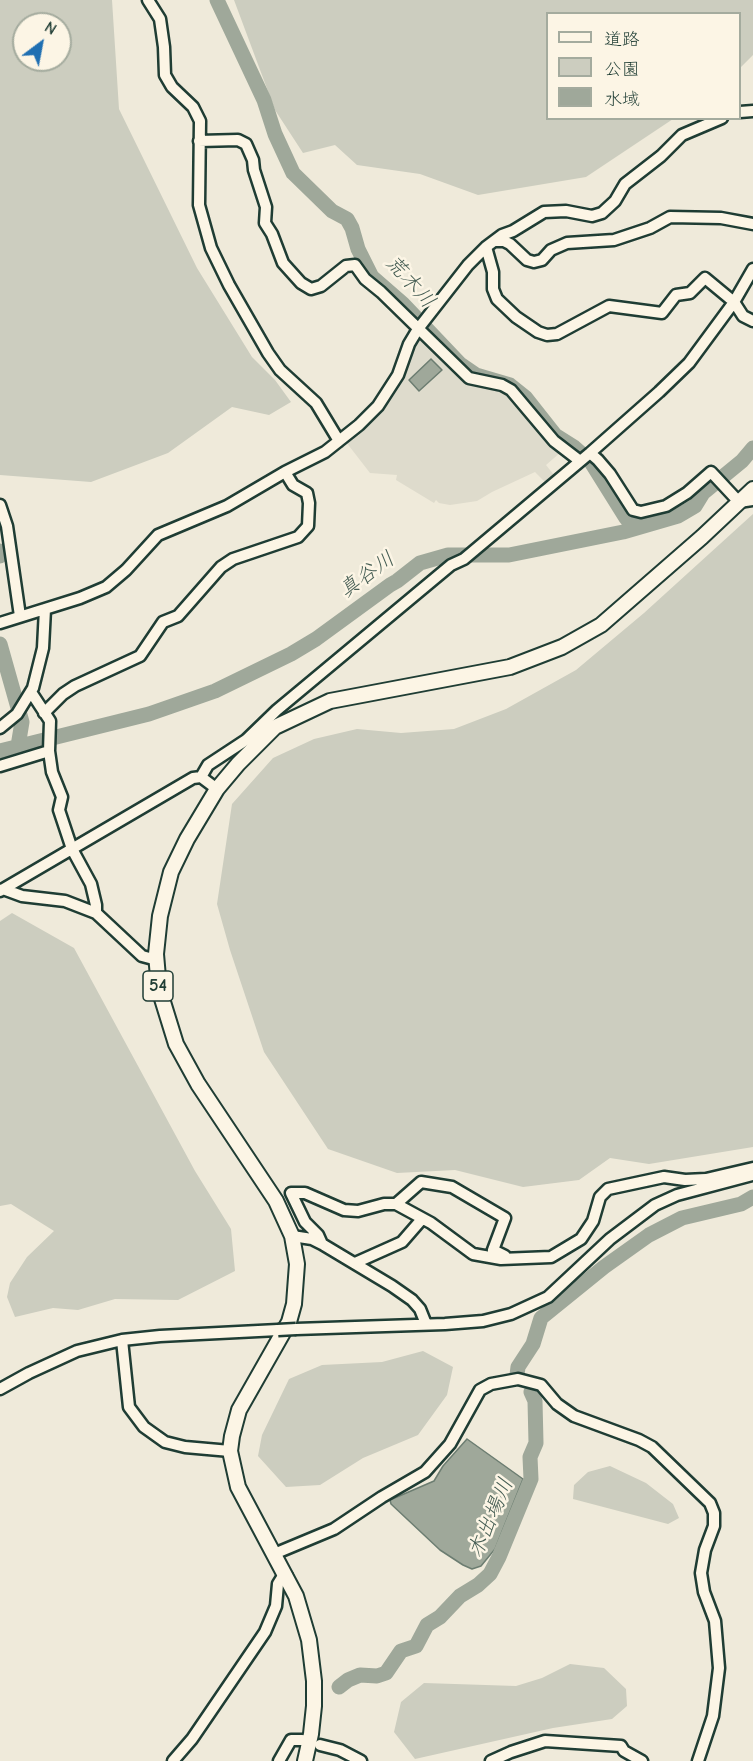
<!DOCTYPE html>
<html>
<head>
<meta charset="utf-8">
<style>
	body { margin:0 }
	#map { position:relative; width:753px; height:1761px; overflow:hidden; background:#efeada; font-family:"Comic Neue","Klee One",sans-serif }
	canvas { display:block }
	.legend { position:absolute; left:546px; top:12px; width:195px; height:108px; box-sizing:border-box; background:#fcf5e5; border:2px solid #a4ab9e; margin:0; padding:8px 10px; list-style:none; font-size:18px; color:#1f3d34 }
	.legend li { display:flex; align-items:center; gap:12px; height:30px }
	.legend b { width:30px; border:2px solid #a4ab9e }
	.north { position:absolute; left:12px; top:12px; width:60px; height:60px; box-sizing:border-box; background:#fcf5e5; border:2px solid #a4ab9e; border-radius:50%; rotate:32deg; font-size:16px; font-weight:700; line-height:24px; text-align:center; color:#1f3d34 }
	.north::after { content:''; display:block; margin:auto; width:21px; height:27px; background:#1f6fb2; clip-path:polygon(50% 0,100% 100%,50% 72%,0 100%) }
</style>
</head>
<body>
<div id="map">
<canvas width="753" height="1761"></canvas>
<ul class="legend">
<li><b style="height:8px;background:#fcf5e5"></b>道路</li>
<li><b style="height:16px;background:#cccdbf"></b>公園</li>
<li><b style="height:16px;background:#9fa89a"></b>水域</li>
</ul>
<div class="north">N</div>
</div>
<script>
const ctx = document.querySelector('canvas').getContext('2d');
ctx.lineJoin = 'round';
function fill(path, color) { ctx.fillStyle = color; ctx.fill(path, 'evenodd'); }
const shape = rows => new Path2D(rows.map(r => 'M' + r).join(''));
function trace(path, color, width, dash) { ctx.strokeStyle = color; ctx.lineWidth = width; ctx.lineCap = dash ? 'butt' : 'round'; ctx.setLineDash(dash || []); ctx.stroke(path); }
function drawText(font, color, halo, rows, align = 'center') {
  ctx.font = font + ' "Comic Neue","Klee One",sans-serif'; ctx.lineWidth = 5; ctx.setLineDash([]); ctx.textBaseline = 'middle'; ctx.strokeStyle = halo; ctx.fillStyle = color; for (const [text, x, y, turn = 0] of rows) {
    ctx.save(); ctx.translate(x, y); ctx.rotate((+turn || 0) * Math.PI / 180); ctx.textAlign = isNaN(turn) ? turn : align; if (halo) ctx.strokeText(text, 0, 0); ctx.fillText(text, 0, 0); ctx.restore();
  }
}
fill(shape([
	[419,337,450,368,469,382,508,394,547,441,561,452,546,465,554,475,545,482,535,472,492,492,477,501,450,505,439,503,436,500,434,503,396,480,397,475,370,473,346,442,409,355]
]), '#dedbcc');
fill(shape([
	[0,0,112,0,119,109,197,268,252,357,275,380,291,402,269,415,232,407,168,453,91,482,0,475],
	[24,24,60,24,60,60,24,60],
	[234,0,753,0,753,55,740,68,740,14,548,14,548,118,673,119,586,177,478,195,420,174,357,165,335,145,303,153,275,110],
	[753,514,753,1147,649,1164,610,1158,579,1180,523,1187,455,1170,397,1173,328,1149,264,1052,230,950,217,904,232,804,273,758,314,739,357,729,401,733,454,729,506,709,576,670,644,613],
	[12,913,74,948,195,1171,231,1229,235,1271,178,1300,115,1299,78,1310,53,1308,15,1317,7,1297,10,1283,27,1257,54,1231,11,1204,0,1206,0,921],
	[423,1351,453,1367,447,1395,418,1435,363,1458,320,1485,286,1487,258,1456,262,1435,289,1379,322,1365,382,1362],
	[610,1466,646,1483,673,1504,679,1518,668,1524,573,1499,574,1485,588,1472],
	[570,1664,604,1668,626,1689,627,1706,612,1719,553,1728,415,1759,394,1732,401,1702,424,1683,516,1686,542,1678]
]), '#cccdbf');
const water = shape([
	[431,359,442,370,419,391,409,380,431,359],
	[467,1439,523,1479,495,1549,481,1566,472,1569,463,1565,440,1550,391,1504,390,1500,434,1481,443,1466,467,1439]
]);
fill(water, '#9fa89a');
trace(water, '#6c7d71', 1.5);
trace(shape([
	[217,0,264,100,275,134,293,173,332,211,347,219,352,228,358,249,372,277,403,304,460,364,476,375,510,385,525,397,555,435,574,447,591,462,626,518,643,524,649,524],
	[0,551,0,556],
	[0,644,22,722,18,746],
	[0,751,149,714,215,691,291,654,316,639,390,585,397,581,420,563,448,555,509,555,623,532,678,516,695,506,703,493,742,461,753,448],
	[517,1375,518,1367,533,1344,541,1318,604,1267,649,1235,682,1218,741,1204,753,1197],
	[339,1687,348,1680,360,1675,377,1676,386,1673,401,1651,416,1646,427,1625,440,1617,460,1596,478,1585,490,1574,499,1557,531,1479,530,1457,536,1443,535,1401,531,1392]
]), '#9fa89a', 15);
const minor = shape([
	[148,0,160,19,164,47,165,75,172,87,193,107,200,121,199,205,211,248,229,285,268,353,280,370,316,403,339,441],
	[740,112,753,111],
	[199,141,238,140,246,144,253,160,254,170,266,207,265,223,272,234,283,263,301,283,311,289,321,286,346,266,355,265,365,279,381,292,469,378,502,385,511,390,554,441,580,461],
	[494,241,504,241,510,244,527,260,534,262,542,260,551,250,567,243,614,240,650,228,670,217,721,218,753,224],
	[486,247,493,272,493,289,497,299,516,317,538,332,547,335,557,334,609,306,662,313,676,295,690,293,705,278,734,302,743,316,753,321],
	[590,453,598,460,610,474,633,510,641,512,666,506,687,493,711,472,739,502,753,500],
	[0,505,7,526,20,616],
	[0,623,80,598,106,587,126,570,158,535,227,506,285,472,325,452,359,425,378,406,398,375,409,344,418,329,468,265,486,247,502,235,513,231,544,212,566,211,592,216,602,213,615,201,625,184,661,156,682,135,722,118],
	[31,692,50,721,49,751,52,772,62,797,59,810,72,849,91,884,96,905,96,913],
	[44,713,63,694,75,686,140,656,163,622,178,616,221,567,233,559,298,537,308,526,309,503,307,493,293,485,285,472],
	[0,728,17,714,33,688,43,648,45,609],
	[0,766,49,751],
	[201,777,208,765,246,740,277,710,451,565,464,559,590,453,659,392,689,363,734,302,753,269],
	[3,889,22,896,65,901,96,913,142,956,157,960],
	[0,891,193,778,201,777,217,789],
	[396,1204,421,1182,452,1187,505,1218,493,1250,505,1256],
	[292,1236,312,1239,322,1244,392,1286,412,1300,420,1309,426,1324],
	[322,1244,318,1235,305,1222,291,1193,305,1193,344,1210,358,1211,384,1204,396,1204,431,1223,473,1254,501,1259,551,1257,581,1239,593,1221,600,1197,608,1189,664,1177,685,1180,706,1179,753,1168],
	[355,1263,402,1242,422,1219],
	[296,1329,445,1324,483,1321,511,1314,548,1297,610,1239,655,1205,677,1195,752,1175],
	[122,1340,129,1407,144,1427,165,1442,185,1447,230,1451],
	[0,1389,29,1373,77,1351,122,1340,160,1336,278,1330],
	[274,1554,334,1529,382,1497,425,1472,450,1444,480,1390,491,1384,518,1379,541,1385,557,1404,574,1416,639,1440,652,1447,710,1503,714,1513,714,1526,705,1550,701,1573,704,1592,715,1621,719,1668,713,1716,698,1761],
	[320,1745,340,1750,361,1761],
	[173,1761,192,1739,265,1632,276,1606,278,1584,283,1576,287,1576],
	[279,1761,291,1740,302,1740],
	[491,1761,511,1752,545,1741,621,1746,624,1751,642,1761]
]);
const major = shape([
	[305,1761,311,1734,314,1706,314,1681,309,1640,296,1596,238,1487,230,1451,232,1436,239,1410,289,1322,294,1304,297,1264,292,1236,276,1201,198,1084,176,1044,159,989,156,954,160,916,171,872,187,839,217,789,238,764,275,727,330,701,510,667,562,647,601,625,702,537,753,489]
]);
trace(minor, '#1f3d34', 15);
trace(major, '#1f3d34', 18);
trace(minor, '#fcf5e5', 10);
trace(major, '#fcf5e5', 14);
const minorBridge = shape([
	[278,1330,296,1329]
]);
trace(minorBridge, '#1f3d34', 15, []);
trace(minorBridge, '#fcf5e5', 10);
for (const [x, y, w] of [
	[158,986,30]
]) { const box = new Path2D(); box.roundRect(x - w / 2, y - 15, w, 30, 4.5); ctx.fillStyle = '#fcf5e5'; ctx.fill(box); trace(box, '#1f3d34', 1.5); }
drawText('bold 18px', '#1f3d34', null, [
	["54",158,986]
]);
drawText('italic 21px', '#455d53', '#fcf5e5', [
	["荒木川",410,282,48],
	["真谷川",367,575,-36],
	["木出場川",491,1518,-67]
]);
</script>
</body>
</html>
